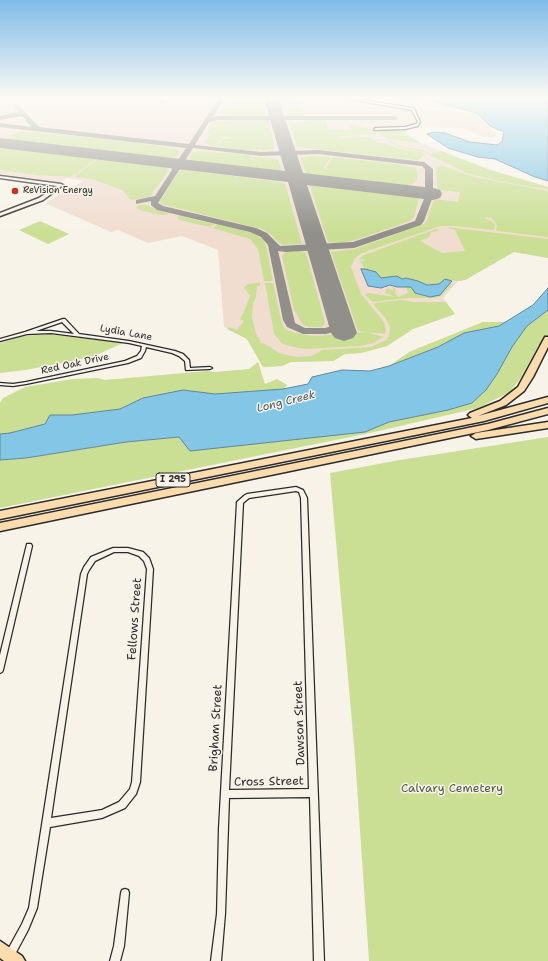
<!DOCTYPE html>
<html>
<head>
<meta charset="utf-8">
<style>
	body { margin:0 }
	canvas { display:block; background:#f7f3e8 }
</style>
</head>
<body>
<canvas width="548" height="961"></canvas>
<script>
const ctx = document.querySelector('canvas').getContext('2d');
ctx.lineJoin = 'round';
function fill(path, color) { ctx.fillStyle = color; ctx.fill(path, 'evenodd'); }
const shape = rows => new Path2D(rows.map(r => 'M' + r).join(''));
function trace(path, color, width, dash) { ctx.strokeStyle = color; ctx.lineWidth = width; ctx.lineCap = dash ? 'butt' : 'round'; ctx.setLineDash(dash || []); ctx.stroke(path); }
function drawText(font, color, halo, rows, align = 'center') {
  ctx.font = font + ' "Shantell Sans",sans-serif'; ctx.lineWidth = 3; ctx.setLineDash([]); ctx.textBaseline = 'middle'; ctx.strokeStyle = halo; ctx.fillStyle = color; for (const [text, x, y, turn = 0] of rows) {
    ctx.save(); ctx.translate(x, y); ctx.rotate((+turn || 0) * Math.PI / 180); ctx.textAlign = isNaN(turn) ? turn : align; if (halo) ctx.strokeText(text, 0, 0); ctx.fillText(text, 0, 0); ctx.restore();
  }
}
fill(shape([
	[0,98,348,98,408,108,475,113,496,135,495,138,483,137,463,128,413,127,405,130,412,139,472,164,548,187,548,258,514,252,465,280,458,281,443,298,455,314,413,329,387,346,361,353,345,354,333,361,291,362,282,366,263,367,247,339,224,327,218,250,182,236,148,243,118,230,111,232,45,203,83,181,67,178,61,182,0,174]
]), '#f0ddd0');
fill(shape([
	[230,98,262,98,267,115,251,116,220,114,221,107,224,107],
	[280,98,300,98,303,105,304,116,287,116],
	[242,119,269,120,275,149,263,150,242,150,215,146,217,143,222,142,220,141,223,139,231,138,225,136,213,146,203,142,208,139,209,134,207,134,210,128,208,128,214,122],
	[323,119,326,120,328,130,351,130,350,125,358,125,359,127,364,127,377,134,343,136,340,138,370,137,379,143,388,144,401,149,420,152,425,155,417,160,297,147,289,123],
	[373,130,404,130,407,134,384,136,407,135,419,142,417,143,388,139],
	[19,132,39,132,41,133,39,136,43,133,135,142,176,149,180,152,176,157,166,158,8,139,11,135],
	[389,140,403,147,423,150,430,154,442,151,490,170,548,187,548,189,514,184,469,174,424,152,401,148,388,141],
	[0,148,96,159,76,174,70,177,37,175,0,170],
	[199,151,239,154,252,156,251,160,254,157,278,159,282,171,196,162,189,159,192,153],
	[312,156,331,157,324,167,325,169,333,157,395,164,415,168,417,171,417,180,414,183,403,186,309,174,306,173,300,158],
	[98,159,166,167,168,171,150,197,131,200,122,190,92,179,76,177,76,175],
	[443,166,474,177,548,191,548,237,498,231,496,230,497,225,492,218,486,217,485,219,489,220,495,224,494,230,454,226,440,226,362,253,355,258,351,267,361,294,384,322,386,329,385,334,358,331,331,252,355,249,424,224,426,222,434,199,458,202,460,192,438,190,436,168],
	[187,170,285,183,302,244,283,245,279,243,272,235,262,229,161,204,160,201,179,171],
	[313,185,417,197,419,199,414,217,410,221,355,240,340,243,328,242,310,186],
	[139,205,148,205,152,208,169,214,162,215,142,211,136,208],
	[180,216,214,224,215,224,210,227,179,220,177,217],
	[40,221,69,234,48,244,19,230],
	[217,224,252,233,263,239,266,245,273,281,264,281,258,249,250,239,213,228],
	[446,227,548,239,548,258,514,252,465,280,458,281,445,279,439,284,427,285,418,281,406,278,404,280,388,277,380,278,365,269,361,269,364,268,360,261,364,261,364,260,363,259,358,260,364,255,436,229,440,230,430,233,431,235,429,236,430,237,421,240,422,242,442,253,465,251,455,230,459,231],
	[302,251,306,253,325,322,324,325,321,327,309,327,303,325,294,310,282,256,286,252],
	[255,283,260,283,260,286,257,286,256,297,253,303,252,317,256,334,261,342,260,343,266,344,267,345,266,346,269,346,279,353,296,357,312,356,322,350,371,347,386,340,389,336,390,327,386,319,374,305,375,303,401,300,415,302,446,302,455,314,413,329,387,346,361,353,345,354,333,361,291,362,282,366,263,367,247,339,227,329,229,327,237,330,244,321,240,319,244,312,250,296,244,287,248,284],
	[265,283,273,283,282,324,285,329,295,333,314,336,367,332,383,337,373,343,361,346,306,349,298,348,283,344,274,334],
	[451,284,453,284,441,296,436,298,408,298,373,302,365,295,368,293,396,297,385,293,387,288,395,291,391,286,396,289,395,293,398,297,408,293,406,287,412,287,415,293,421,295,440,295],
	[548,310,548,336,538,346,520,379,510,392,478,408,370,433,0,508,0,460,26,458,126,442,180,437,512,347,527,326],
	[483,322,507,322,442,367,0,447,0,403,3,398,25,387,73,379,98,378,105,380,207,371,215,372,249,369,258,362,265,384,277,379,287,385,284,389,308,384,312,377,342,370,370,371,389,366,409,352],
	[47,334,56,335,123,343,92,357,26,370,0,373,0,343,24,336],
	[548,437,548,961,369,961,355,757,330,473,400,460]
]), '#cadf94');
const water = shape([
	[419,98,548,98,548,181,535,177,495,159,478,157,448,148,427,134,434,132,445,133,470,142,497,145,502,142,504,132,490,126,477,113,419,98],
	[361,269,365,269,376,272,381,278,397,276,402,279,406,278,418,281,427,285,439,284,445,279,452,281,440,295,430,297,415,293,411,287,397,287,390,285,381,288,368,286,361,269],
	[548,288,548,310,527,326,512,347,497,374,486,390,472,403,448,410,389,422,365,432,190,451,179,437,126,442,26,458,0,460,0,434,10,433,45,424,50,415,72,415,120,409,143,398,183,390,215,394,283,389,308,384,312,377,342,370,370,371,389,366,438,347,464,333,499,326,533,305,548,288]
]);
fill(water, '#84c6e5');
trace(water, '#60889b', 1);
fill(shape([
	[219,98,225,98,212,118,218,116,395,116,398,118,395,120,218,120,209,122,195,145,261,152,318,150,424,162,433,169,433,188,426,193,432,199,424,221,421,225,354,248,286,252,278,251,295,323,305,328,325,328,332,326,336,320,340,319,345,322,340,330,326,334,303,334,287,327,283,320,268,245,261,237,250,232,157,210,151,205,151,201,136,204,136,200,155,196,172,170,171,166,163,163,167,161,176,163,186,148,0,127,0,123,31,127,22,116,0,120,0,116,19,112,14,106,17,104,39,127,189,144,219,98],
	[193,148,261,156,318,154,422,166,425,169,425,187,411,189,410,191,424,199,415,221,353,242,280,246,267,233,256,228,163,206,158,203,179,170,192,168,196,166,192,164,183,164,193,148]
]), '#918f8a');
fill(shape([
	[264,98,278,98,303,173,433,188,440,190,442,194,440,198,433,200,307,185,357,333,353,338,344,341,335,338,331,333,288,182,0,148,0,138,285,171,264,98]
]), '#918f8a');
const street = shape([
	[157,98,160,98,164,100,162,101,157,98],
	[343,98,349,98,414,108,420,122,418,126,405,129,374,130,375,128,405,127,416,124,418,122,412,110,343,98],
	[63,319,65,319,79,334,129,341,175,351,183,354,189,360,190,368,210,367,212,368,210,369,186,370,185,361,179,356,172,353,146,347,145,351,141,358,128,363,26,384,13,386,0,385,0,383,13,384,26,382,125,361,137,356,141,351,142,346,129,343,51,333,27,334,0,341,0,339,25,332,63,319],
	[62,322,74,334,51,331,36,331,62,322],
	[296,487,303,490,307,498,324,961,314,961,310,797,229,798,225,914,221,961,211,961,217,914,219,828,237,502,245,495,247,494,296,487],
	[296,491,299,492,301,498,309,789,229,790,243,503,249,498,296,491],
	[27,544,31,544,32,546,3,670,2,672,0,673,0,655,27,544],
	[113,548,128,548,143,552,149,558,153,569,140,782,136,794,125,808,102,818,50,827,37,908,28,930,13,958,10,960,7,958,5,955,22,924,29,908,81,574,84,567,91,557,113,548],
	[114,552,128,552,139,556,144,561,147,569,132,782,130,789,119,802,102,810,51,818,87,574,89,570,95,561,114,552],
	[125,889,128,890,129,893,124,946,120,961,110,961,114,946,121,893,122,890,125,889]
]);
const secondary = shape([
	[0,176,61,184,63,185,43,200,0,216,0,213,39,198,57,186,0,178,0,176]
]);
const primary = shape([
	[0,941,22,956,25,961,4,961,0,958,0,941]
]);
const highway = shape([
	[545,337,548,337,548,347,533,377,524,391,506,405,478,416,548,397,548,403,484,421,0,519,0,511,472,418,468,415,470,413,500,401,518,387,545,337],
	[548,408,548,414,488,430,0,531,0,523,488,424,548,408],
	[548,422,548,428,476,439,471,436,476,433,548,422]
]);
trace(street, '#2b2b2b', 2.5);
trace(secondary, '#2b2b2b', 3);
trace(primary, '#2b2b2b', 3);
trace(highway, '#2b2b2b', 3);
fill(street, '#f7f3e8');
fill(secondary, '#f7f3e8');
fill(primary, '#fcdcac');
fill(highway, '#fcdcac');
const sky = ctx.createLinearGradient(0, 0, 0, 233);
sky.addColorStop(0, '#80bbe7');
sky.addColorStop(0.42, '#fbfaf5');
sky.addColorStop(1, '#fbfaf500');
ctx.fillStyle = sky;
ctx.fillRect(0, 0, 548, 233);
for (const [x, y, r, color] of [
	[15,191,4,"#c8321e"]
]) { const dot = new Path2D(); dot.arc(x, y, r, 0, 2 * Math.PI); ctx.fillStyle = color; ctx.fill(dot); trace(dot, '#f7f3e8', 1.5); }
drawText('9px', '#2b2b2b', '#f7f3e8', [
	["ReVision Energy",23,191]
], 'left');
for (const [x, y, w] of [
	[173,480,34]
]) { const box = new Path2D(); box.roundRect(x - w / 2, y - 7, w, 14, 3); ctx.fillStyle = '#f7f3e8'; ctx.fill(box); trace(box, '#2b2b2b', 1); }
drawText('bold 9px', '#2b2b2b', null, [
	["I 295",173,480]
]);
drawText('10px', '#2b2b2b', '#f7f3e8', [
	["Lydia Lane",126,333,10],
	["Red Oak Drive",75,364,-12]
]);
drawText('italic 11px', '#465a63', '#f7f3e8', [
	["Long Creek",286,402,-14]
]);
drawText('12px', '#2b2b2b', '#f7f3e8', [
	["Fellows Street",135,619,-86],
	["Dawson Street",300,723,-92],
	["Brigham Street",216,728,-87],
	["Cross Street",269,782,-1]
]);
drawText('12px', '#535845', '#f7f3e8', [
	["Calvary Cemetery",452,789]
]);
</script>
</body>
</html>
